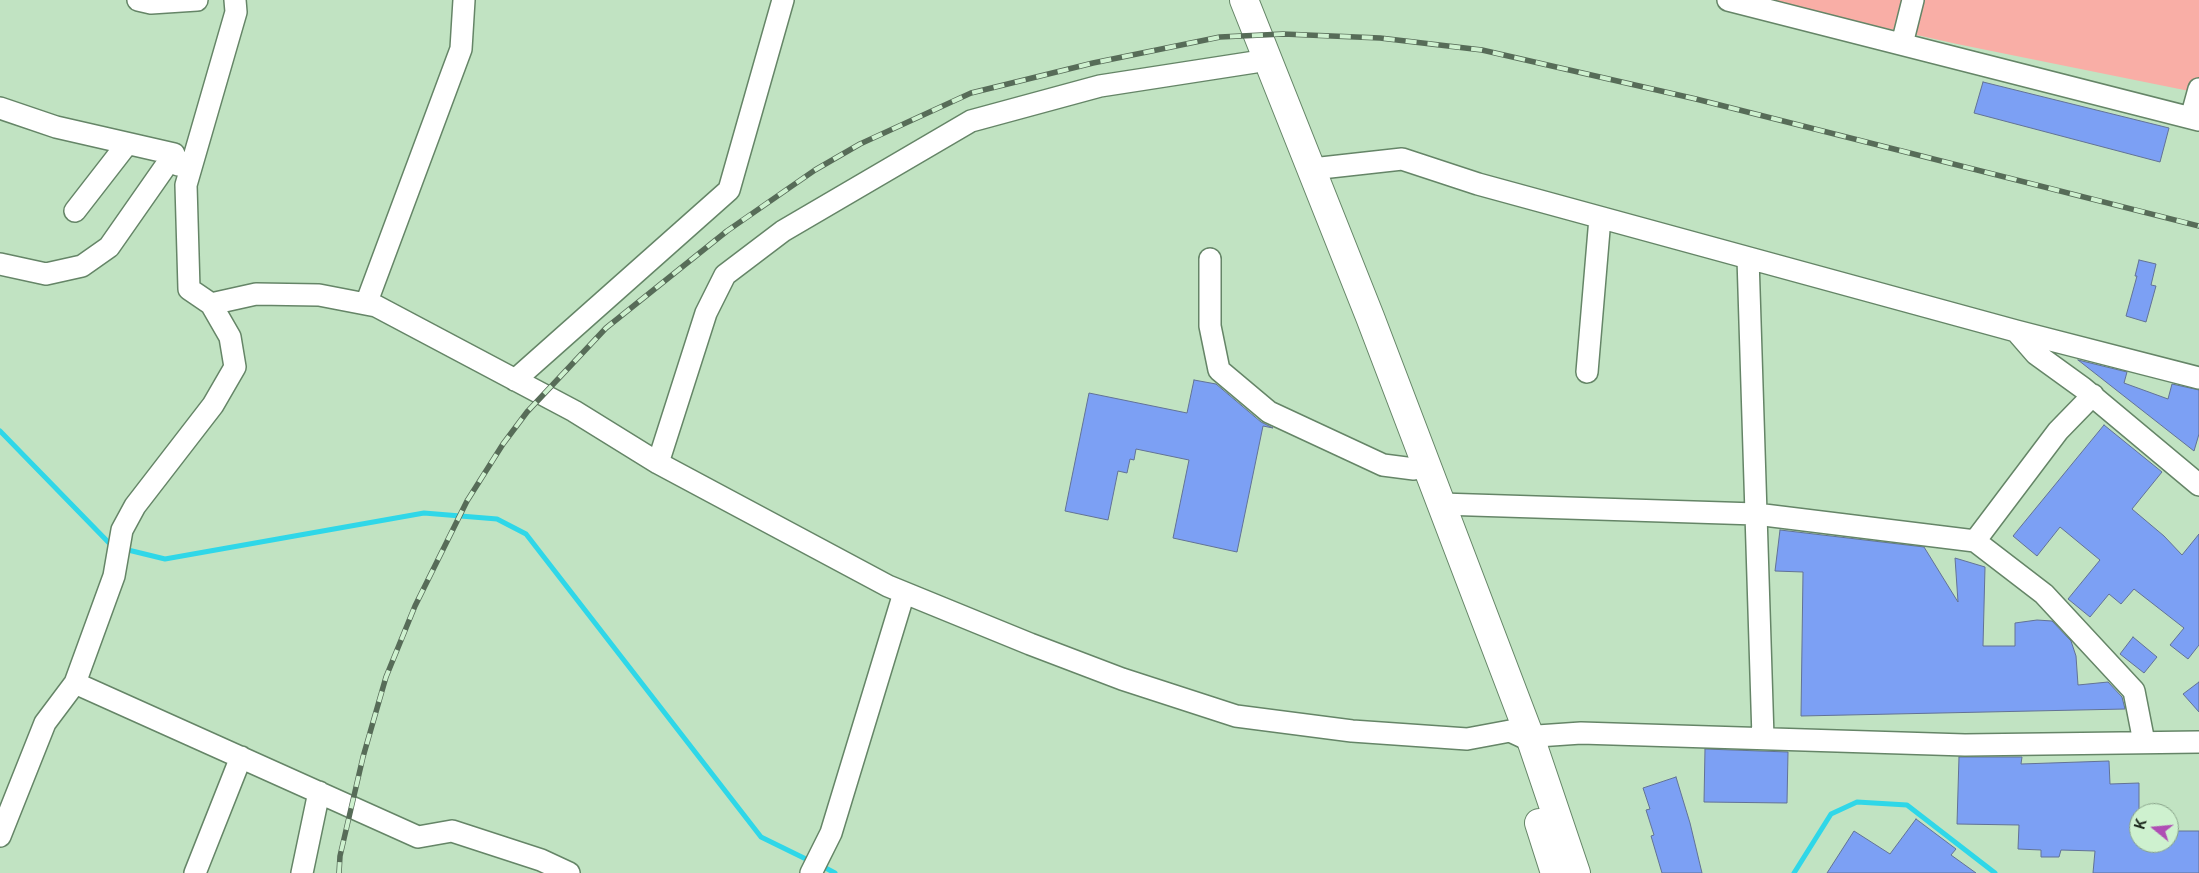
<!DOCTYPE html>
<html>
<head>
<meta charset="utf-8">
<style>
	body { margin:0 }
	#map { position:relative; width:2199px; height:873px; overflow:hidden; background:#c1e3c2; font-family:Inter,sans-serif }
	canvas { display:block }
	.north { position:absolute; left:2129px; top:803px; width:50px; height:50px; box-sizing:border-box; background:#cef1cf; border:1px solid #88a289; border-radius:50%; rotate:287deg; font-size:14px; font-weight:700; line-height:20px; text-align:center; color:#1e2b1f }
	.north::after { content:''; display:block; margin:auto; width:18px; height:22px; background:#af4db4; clip-path:polygon(50% 0,100% 100%,50% 72%,0 100%) }
</style>
</head>
<body>
<div id="map">
<canvas width="2199" height="873"></canvas>
<div class="north">K</div>
</div>
<script>
const ctx = document.querySelector('canvas').getContext('2d');
ctx.lineJoin = 'round';
function fill(path, color) { ctx.fillStyle = color; ctx.fill(path, 'evenodd'); }
const shape = rows => new Path2D(rows.map(r => 'M' + r).join(''));
function trace(path, color, width, dash) { ctx.strokeStyle = color; ctx.lineWidth = width; ctx.lineCap = dash ? 'butt' : 'round'; ctx.setLineDash(dash || []); ctx.stroke(path); }
fill(shape([
	[1760,0,2199,0,2199,93,1957,44]
]), '#f9aea6');
trace(shape([
	[0,431,113,547],
	[124,549,165,559,424,513,497,519,526,534,761,837,812,862],
	[820,865,835,873],
	[1794,873,1831,814,1857,802,1907,805,1995,873]
]), '#2fd7e8', 5);
const building = shape([
	[1983,82,2169,128,2160,162,1974,113,1983,82],
	[2139,260,2156,264,2151,285,2156,286,2146,322,2126,316,2137,276,2135,276,2139,260],
	[2078,360,2127,372,2124,383,2168,399,2172,384,2199,390,2199,434,2194,451,2078,360],
	[1194,380,1216,384,1261,422,1273,428,1263,426,1237,552,1173,538,1189,460,1136,449,1134,460,1130,459,1127,473,1118,471,1108,520,1065,511,1089,393,1187,413,1194,380],
	[2104,425,2162,472,2132,509,2164,536,2182,555,2199,534,2199,645,2188,659,2170,645,2184,628,2134,589,2121,604,2109,594,2090,617,2068,599,2100,560,2060,527,2037,556,2013,536,2104,425],
	[1780,530,1924,547,1958,602,1955,558,1985,567,1983,646,2015,646,2015,623,2037,620,2052,621,2071,641,2076,656,2078,685,2108,682,2122,697,2125,709,1801,716,1803,572,1775,571,1780,530],
	[2133,637,2157,657,2144,673,2120,654,2133,637],
	[2199,682,2199,712,2183,694,2199,682],
	[1705,749,1788,752,1787,803,1704,802,1705,749],
	[1959,757,2022,757,2021,764,2109,761,2110,784,2139,783,2139,843,2169,843,2169,831,2199,831,2199,873,2093,873,2095,851,2061,850,2059,857,2041,857,2041,850,2018,849,2019,825,1957,824,1959,757],
	[1676,777,1690,823,1702,873,1662,873,1651,836,1654,835,1646,810,1650,809,1643,788,1676,777],
	[1916,819,1956,849,1951,855,1976,873,1827,873,1854,831,1890,854,1916,819]
]);
fill(building, '#7ca0f4');
trace(building, '#627295', 1);
const minor = shape([
	[138,0,151,3,197,0],
	[235,0,236,12,186,185,189,289,211,304,256,294,319,295,376,306,574,411,658,463,888,586,1030,644,1122,679,1236,716,1352,731,1467,739,1510,731,1523,737,1581,733,1965,745,2199,742],
	[1728,0,2199,120],
	[1902,44,1913,0],
	[0,108,56,127,174,154,178,165],
	[2191,118,2199,89],
	[1312,169,1402,159,1478,184,2016,331,2199,378],
	[75,211,127,144],
	[1748,258,1763,738],
	[1210,259,1210,326,1219,370,1269,412,1383,465,1414,469],
	[0,264,46,274,82,266,109,247,174,154],
	[366,304,461,49,464,0],
	[2016,331,2036,354,2083,388,2199,485],
	[1587,372,1600,218],
	[515,380,729,190,783,0],
	[658,463,706,313,725,275,783,231,971,121,1100,86,1255,62],
	[1441,504,1756,514,1975,541,2044,594,2134,691,2144,742],
	[1975,541,2058,431,2093,395],
	[75,683,418,837,452,831,541,860,569,873],
	[0,836,45,723,75,683,114,576,122,530,135,506,213,405,235,367,230,337,211,304],
	[195,873,241,757],
	[302,873,319,792],
	[811,873,831,833,904,593]
]);
const major = shape([
	[1244,0,1370,317,1530,737,1576,873],
	[1539,823,1555,873]
]);
trace(minor, '#658567', 24);
trace(major, '#658567', 30);
trace(minor, '#fff', 21);
trace(major, '#fff', 28);
const rail = shape([
	[339,873,340,856,363,757,386,677,415,606,467,501,503,444,527,412,606,328,727,231,815,170,860,144,971,93,1093,63,1220,37,1283,34,1380,38,1482,50,1696,99,2199,226]
]);
trace(rail, '#576c58', 5.5);
trace(rail, '#cef1cf', 4, [11]);
</script>
</body>
</html>
